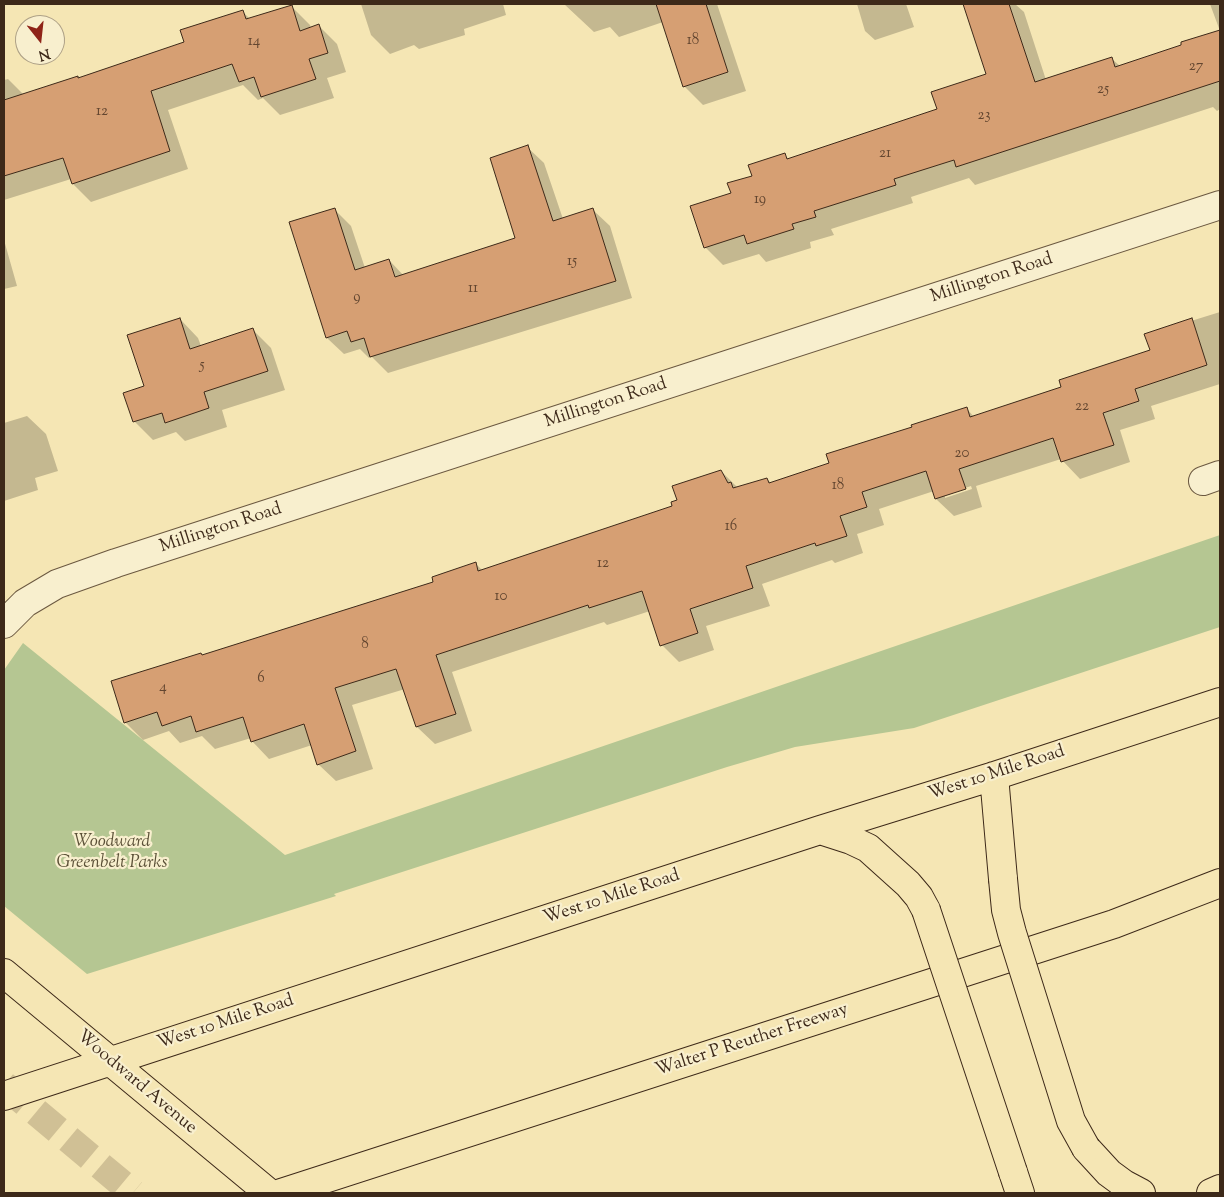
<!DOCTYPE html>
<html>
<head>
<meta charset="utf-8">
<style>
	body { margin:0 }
	#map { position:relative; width:1224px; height:1197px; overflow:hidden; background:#f5e6b4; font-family:"Sorts Mill Goudy",serif }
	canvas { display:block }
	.frame { position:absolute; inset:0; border:5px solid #3d2919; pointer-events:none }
	.north { position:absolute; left:15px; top:15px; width:50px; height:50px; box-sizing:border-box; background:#f8efce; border:1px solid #ada086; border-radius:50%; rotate:164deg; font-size:14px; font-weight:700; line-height:20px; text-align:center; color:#3d2919 }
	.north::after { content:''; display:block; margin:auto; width:18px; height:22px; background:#8f2418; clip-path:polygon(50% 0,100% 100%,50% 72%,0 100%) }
</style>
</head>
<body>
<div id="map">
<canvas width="1224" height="1197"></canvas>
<div class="frame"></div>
<div class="north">N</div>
</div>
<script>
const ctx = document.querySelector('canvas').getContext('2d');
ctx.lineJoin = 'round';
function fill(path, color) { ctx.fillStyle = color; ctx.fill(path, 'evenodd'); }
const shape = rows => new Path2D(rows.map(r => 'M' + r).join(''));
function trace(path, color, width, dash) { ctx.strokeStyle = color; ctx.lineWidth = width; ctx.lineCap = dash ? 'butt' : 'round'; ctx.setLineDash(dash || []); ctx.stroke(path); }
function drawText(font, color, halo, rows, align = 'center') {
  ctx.font = font + ' "Sorts Mill Goudy",serif'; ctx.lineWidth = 4.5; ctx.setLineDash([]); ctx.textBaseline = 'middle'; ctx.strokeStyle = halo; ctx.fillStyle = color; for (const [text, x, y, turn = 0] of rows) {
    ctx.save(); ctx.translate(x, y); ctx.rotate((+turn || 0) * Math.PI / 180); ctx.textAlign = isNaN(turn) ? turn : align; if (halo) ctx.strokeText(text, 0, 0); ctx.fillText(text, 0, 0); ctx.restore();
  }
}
fill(shape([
	[1220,535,1220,627,914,728,795,747,727,767,334,894,336,896,87,974,4,906,4,670,23,643,285,855]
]), '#b5c692');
fill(shape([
	[361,4,503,4,506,15,464,29,465,35,419,49,414,45,390,54,371,35],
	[564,4,717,4,746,91,703,105,684,86,663,22,619,37,610,27,594,32],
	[857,4,906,4,914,27,875,40,865,31],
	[977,4,1015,4,1024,12,1046,80,1112,59,1120,66,1183,46,1220,31,1210,4,1220,4,1220,109,1217,111,1213,107,975,185,969,178,911,197,913,203,831,229,834,235,810,242,811,248,766,262,759,254,723,265,705,247,732,194,754,176,784,155,789,159,939,110,988,75,966,8],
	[291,6,310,25,311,28,319,26,337,44,346,72,327,78,334,98,280,115,263,98,258,100,243,85,168,110,188,169,91,202,73,184,71,179,4,200,4,80,8,79,24,95,79,79,186,42,243,12,250,19],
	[527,147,544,163,563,219,593,210,610,226,632,298,388,373,372,357,369,358,360,349,344,354,327,338,334,209,351,226,365,268,389,260,404,276,517,239],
	[4,240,17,286,4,289],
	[1220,312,1220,384,1151,406,1155,419,1120,430,1130,462,1080,479,1061,459,976,486,982,507,954,516,936,499,934,491,879,509,884,525,857,534,863,553,835,563,832,560,762,584,770,606,706,626,714,650,679,662,662,645,650,611,607,625,604,622,452,672,472,731,435,744,417,727,405,689,352,705,373,769,336,781,318,764,312,745,269,759,252,741,251,738,215,749,202,736,180,743,169,731,143,740,125,722,203,656,435,583,475,563,483,571,674,507,678,501,721,471,738,488,767,479,771,483,831,464,967,409,974,417,1063,388,1151,351,1146,335],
	[971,486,972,489,945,498,945,495],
	[180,319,198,338,201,346,253,330,271,348,285,390,222,410,227,427,185,441,176,432,153,440,134,421,146,387],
	[27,416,46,434,58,471,35,478,38,490,4,501,4,423]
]), '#0003');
const building = shape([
	[656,4,706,4,728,72,683,87,656,4],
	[963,4,1009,4,1035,82,1112,57,1115,67,1181,45,1181,42,1220,30,1220,81,956,167,954,160,894,179,896,185,814,211,816,217,792,224,794,229,747,244,744,235,704,248,690,206,731,193,727,183,752,176,748,165,785,153,787,159,937,109,931,92,986,74,963,4],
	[292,5,300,31,319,24,328,53,309,59,316,79,261,97,254,77,239,82,232,64,151,91,170,151,72,184,63,158,4,176,4,100,78,76,78,78,184,42,180,30,243,10,246,19,292,5],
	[528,145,553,221,593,208,616,281,370,357,364,338,351,342,347,331,326,338,289,222,335,208,355,270,389,259,395,277,515,238,490,158,528,145],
	[180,318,190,349,253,328,268,371,204,392,209,408,165,423,162,413,133,422,123,393,144,386,127,335,180,318],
	[1192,318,1207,365,1135,389,1139,401,1103,413,1114,445,1061,462,1053,438,959,469,966,489,935,499,926,471,862,492,867,507,840,516,847,536,816,546,815,543,746,566,753,588,690,609,698,633,660,646,642,591,589,608,588,605,436,655,456,714,416,727,396,669,335,688,356,751,317,765,304,724,251,742,243,717,196,732,191,716,162,726,157,712,124,723,111,681,201,653,202,655,433,582,432,577,476,562,478,571,672,506,671,502,677,500,672,486,721,470,728,483,731,482,733,488,767,478,769,483,829,463,826,454,912,427,911,425,967,407,970,417,1061,387,1059,380,1150,350,1144,334,1192,318]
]);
fill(building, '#d69f73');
trace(building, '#3d2919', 1);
trace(shape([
	[4,1085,133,1193]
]), '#d0c095', 28, [28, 14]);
const minor = shape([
	[1203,481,1220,475],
	[4,624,25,603,57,584,116,563,1220,205]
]);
const major = shape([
	[994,776,1003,879],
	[820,830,851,840,868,848,908,884,919,897,926,910],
	[4,973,269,1193],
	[4,1096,820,830,994,776,1220,702],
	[1086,1148,1109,1173,1124,1184,1141,1193],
	[1013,1172,1020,1193],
	[1211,1193,1220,1189]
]);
const highway = shape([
	[281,1193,1114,924,1220,883]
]);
trace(minor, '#6b5840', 30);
trace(major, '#3d2919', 30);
trace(highway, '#3d2919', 30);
trace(minor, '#f8efce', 28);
trace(major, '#f5e6b4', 28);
trace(highway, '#f5e6b4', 28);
const majorBridge = shape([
	[1003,879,1006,910,1012,933,1071,1121,1086,1148],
	[926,910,1013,1172]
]);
trace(majorBridge, '#3d2919', 30, []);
trace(majorBridge, '#f5e6b4', 28);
drawText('15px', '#634630', null, [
	["18",693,41],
	["14",254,42],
	["27",1196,67],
	["25",1103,90],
	["12",102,112],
	["23",984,116],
	["21",885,154],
	["19",760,200],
	["15",572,262],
	["11",473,289],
	["9",357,298],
	["5",202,366],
	["22",1082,407],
	["20",962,454],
	["18",838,486],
	["16",731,527],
	["12",603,564],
	["10",501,597],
	["8",365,645],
	["6",261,679],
	["4",163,688]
]);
drawText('18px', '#3d2919', '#f8efce', [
	["Millington Road",992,279,-18],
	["Millington Road",606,404,-18],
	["Millington Road",221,529,-18],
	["West 10 Mile Road",997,774,-18],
	["West 10 Mile Road",612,898,-18],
	["West 10 Mile Road",226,1023,-18],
	["Walter P Reuther Freeway",752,1041,-18],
	["Woodward Avenue",136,1083,40]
]);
drawText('italic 18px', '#5b5037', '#f8efce', [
	["Woodward",112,843],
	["Greenbelt Parks",112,864]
]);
</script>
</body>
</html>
